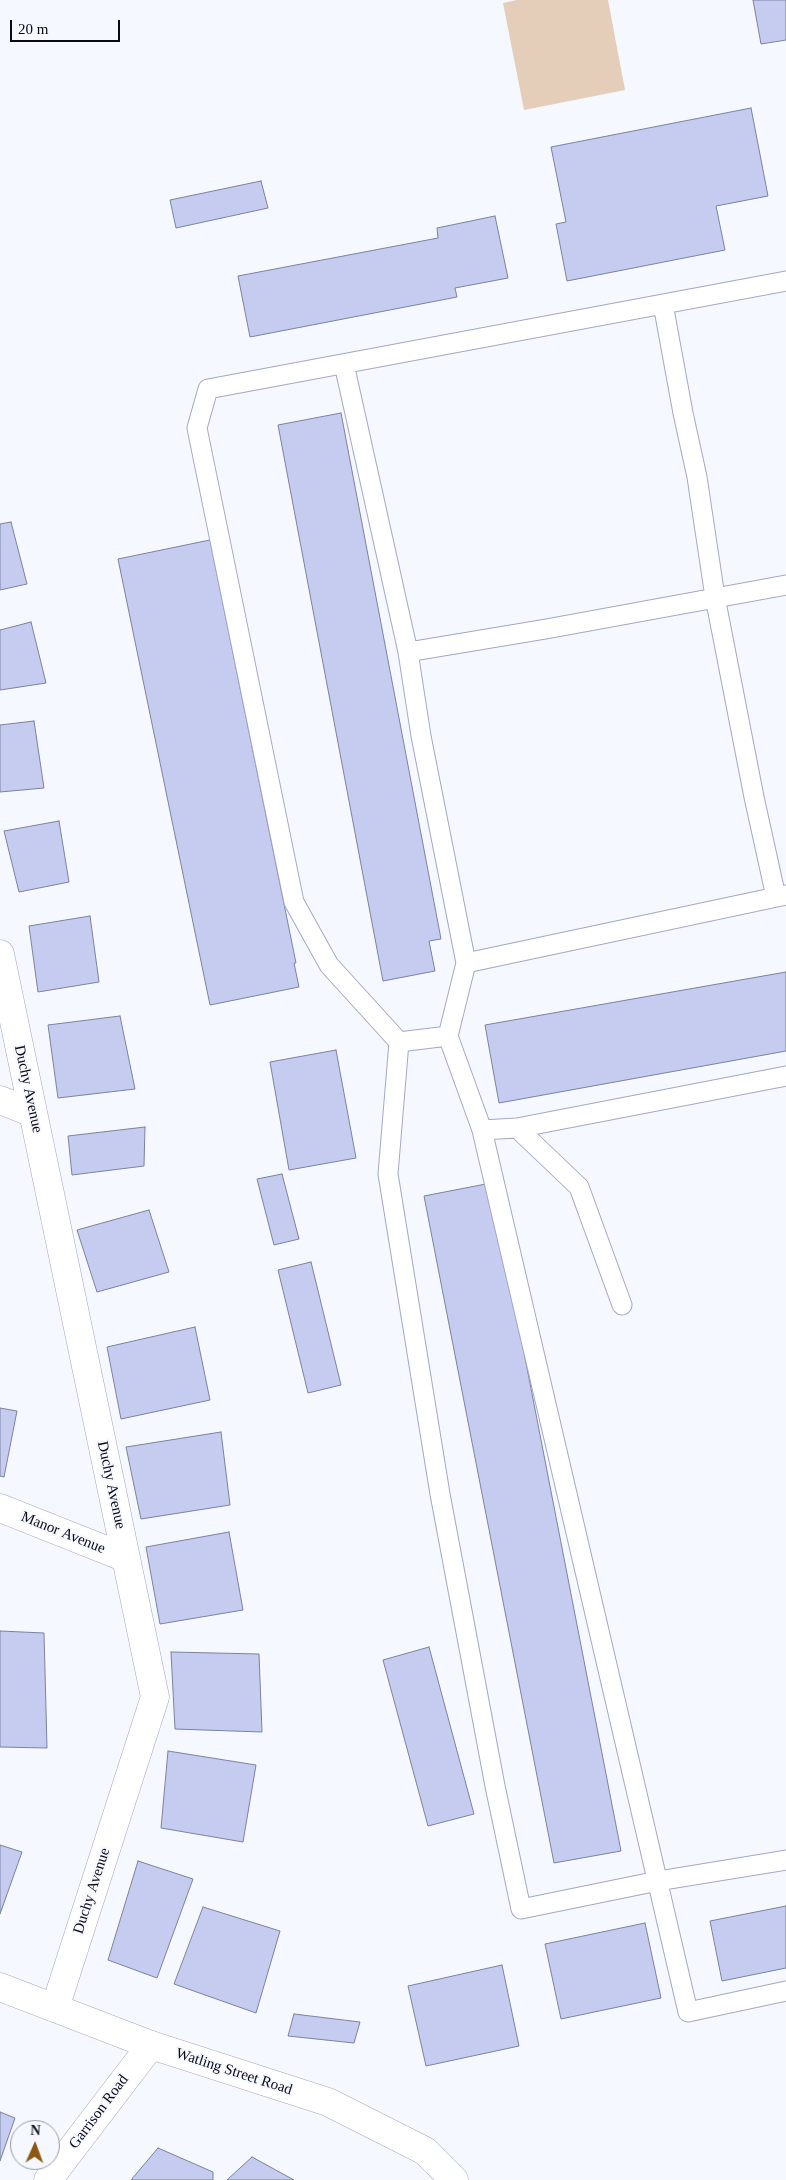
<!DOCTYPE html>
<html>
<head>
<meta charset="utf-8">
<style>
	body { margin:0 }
	#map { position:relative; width:786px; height:2180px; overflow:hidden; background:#f6f8ff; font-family:"Times New Roman",serif }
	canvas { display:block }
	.north { position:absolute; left:10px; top:2120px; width:50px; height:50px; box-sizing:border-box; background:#f6f8ff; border:1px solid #9799a2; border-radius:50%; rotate:2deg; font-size:14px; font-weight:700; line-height:20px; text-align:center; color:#090a16 }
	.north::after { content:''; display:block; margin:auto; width:18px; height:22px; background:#8f5610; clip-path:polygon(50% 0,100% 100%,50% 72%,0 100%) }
	.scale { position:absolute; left:10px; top:20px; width:110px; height:22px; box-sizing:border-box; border:2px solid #090a16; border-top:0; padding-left:6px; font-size:15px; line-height:18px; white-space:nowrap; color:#090a16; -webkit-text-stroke:4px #f6f8ff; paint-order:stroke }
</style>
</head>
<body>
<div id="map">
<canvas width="786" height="2180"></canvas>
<div class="north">N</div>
<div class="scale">20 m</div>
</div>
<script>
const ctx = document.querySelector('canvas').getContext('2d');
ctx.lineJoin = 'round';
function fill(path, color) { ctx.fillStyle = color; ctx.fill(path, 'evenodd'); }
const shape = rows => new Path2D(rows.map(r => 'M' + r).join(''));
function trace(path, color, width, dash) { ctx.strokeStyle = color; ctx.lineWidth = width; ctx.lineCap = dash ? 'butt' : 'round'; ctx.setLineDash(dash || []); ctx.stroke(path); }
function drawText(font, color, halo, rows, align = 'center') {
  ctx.font = font + ' "Times New Roman",serif'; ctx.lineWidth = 4; ctx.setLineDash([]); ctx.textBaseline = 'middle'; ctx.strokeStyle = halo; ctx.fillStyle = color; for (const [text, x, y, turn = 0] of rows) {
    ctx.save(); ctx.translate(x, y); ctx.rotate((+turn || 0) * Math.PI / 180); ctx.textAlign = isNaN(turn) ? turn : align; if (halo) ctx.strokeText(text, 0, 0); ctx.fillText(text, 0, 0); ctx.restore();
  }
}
fill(shape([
	[517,0,608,0,625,90,524,110,503,3]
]), '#e4ceb9');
const building = shape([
	[753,0,786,0,786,40,761,44,753,0],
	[751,108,768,196,716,206,725,250,567,281,556,224,566,222,551,147,751,108],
	[261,181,268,208,176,228,170,200,261,181],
	[495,216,508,278,455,288,457,297,250,337,238,276,438,238,437,228,495,216],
	[341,413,441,939,429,941,435,971,383,981,278,425,341,413],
	[11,522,27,584,0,590,0,524,11,522],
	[210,540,296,963,294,963,299,987,210,1005,118,559,210,540],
	[31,622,46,683,0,690,0,630,31,622],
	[34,721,44,788,0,792,0,725,34,721],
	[59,821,69,882,19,892,4,831,59,821],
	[90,916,99,982,38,992,29,926,90,916],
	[786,972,786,1051,499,1103,485,1025,786,972],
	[120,1016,135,1089,58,1098,48,1025,120,1016],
	[336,1050,356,1158,289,1170,270,1062,336,1050],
	[145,1127,144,1166,72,1175,68,1136,145,1127],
	[282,1174,299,1239,274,1245,257,1179,282,1174],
	[491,1183,621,1851,554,1863,424,1196,491,1183],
	[149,1210,169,1272,97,1292,77,1230,149,1210],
	[311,1262,341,1385,308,1393,278,1270,311,1262],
	[195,1327,210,1400,121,1419,107,1347,195,1327],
	[0,1408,17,1411,4,1477,0,1476,0,1408],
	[221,1432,230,1505,141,1519,126,1447,221,1432],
	[229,1532,243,1610,160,1624,146,1547,229,1532],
	[0,1631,44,1633,47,1748,0,1747,0,1631],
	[429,1647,474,1814,428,1826,383,1660,429,1647],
	[171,1652,259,1654,262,1732,175,1729,171,1652],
	[168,1751,256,1765,243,1842,161,1828,168,1751],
	[0,1845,22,1852,0,1914,0,1845],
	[138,1861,193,1879,157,1978,108,1960,138,1861],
	[786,1906,786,1968,722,1981,710,1921,786,1906],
	[203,1907,280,1931,256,2013,174,1984,203,1907],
	[645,1923,661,1998,561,2019,545,1944,645,1923],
	[502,1965,519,2046,426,2066,408,1986,502,1965],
	[294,2014,360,2022,354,2043,288,2036,294,2014],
	[0,2112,15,2118,0,2161,0,2112],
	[158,2148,213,2172,213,2180,131,2180,158,2148],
	[252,2157,294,2180,227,2180,252,2157]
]);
fill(building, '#c5ccf0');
trace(building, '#7b81a1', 1);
const service = shape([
	[786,281,208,389,197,428,294,902,329,965,399,1042,448,1036,482,1130,688,2012,786,1991],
	[663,304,683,413,697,477,715,597,754,797,776,897],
	[344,364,408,652,421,736,466,963],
	[408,652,546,629,786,585],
	[448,1036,466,963,786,895],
	[399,1042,388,1174,440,1494,495,1786,521,1909,658,1881,786,1860],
	[517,1128,786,1076],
	[482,1130,517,1128,579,1187,622,1305]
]);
const minor = shape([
	[0,954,155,1697,55,2008],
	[0,1100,33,1113],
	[0,1508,126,1558],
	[48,2180,151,2045]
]);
const secondary = shape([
	[0,1987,151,2045,328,2102,425,2151,454,2180]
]);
trace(service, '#a1a8ca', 21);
trace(minor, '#a1a8ca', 29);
trace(secondary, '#a1a8ca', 29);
trace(service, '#fff', 19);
trace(minor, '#fff', 28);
trace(secondary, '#fff', 28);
drawText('15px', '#090a16', '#f6f8ff', [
	["Duchy Avenue",28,1089,78],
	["Duchy Avenue",111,1485,78],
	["Manor Avenue",63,1533,22],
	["Duchy Avenue",92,1891,-72],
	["Watling Street Road",234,2072,18],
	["Garrison Road",99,2112,-53]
]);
</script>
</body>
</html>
